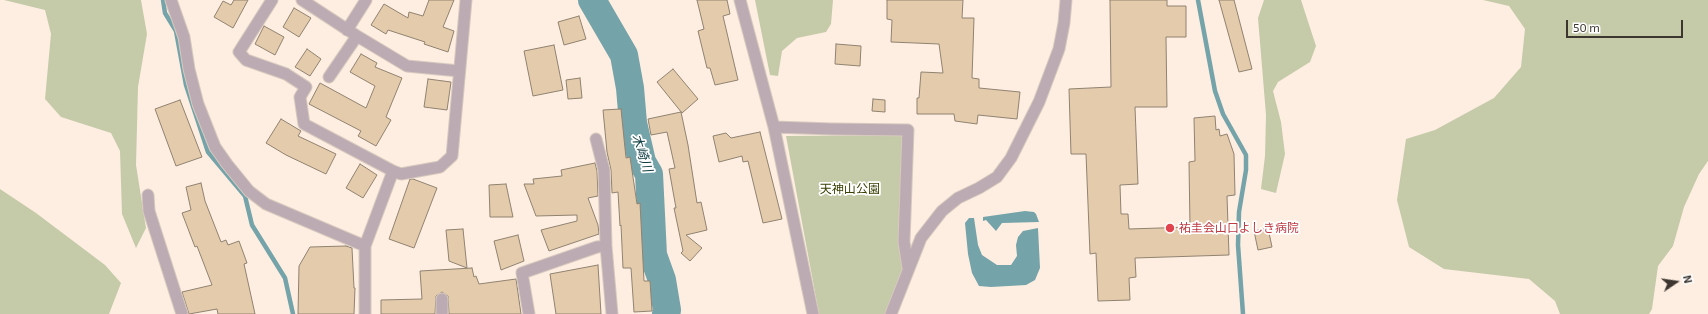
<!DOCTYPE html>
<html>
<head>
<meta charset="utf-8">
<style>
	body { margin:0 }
	#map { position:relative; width:1708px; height:314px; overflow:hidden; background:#fdeee1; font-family:"Exo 2",sans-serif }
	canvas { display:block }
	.north { position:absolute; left:1656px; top:262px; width:40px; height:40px; -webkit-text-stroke:3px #fff; paint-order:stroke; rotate:77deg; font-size:11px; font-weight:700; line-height:16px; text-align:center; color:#3d3630 }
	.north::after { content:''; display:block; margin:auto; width:14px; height:18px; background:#3d3630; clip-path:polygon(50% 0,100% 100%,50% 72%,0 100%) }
	.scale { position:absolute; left:1566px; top:20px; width:117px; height:18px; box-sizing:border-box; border:2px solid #3d3630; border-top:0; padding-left:5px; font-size:12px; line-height:14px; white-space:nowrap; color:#3d3630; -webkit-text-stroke:3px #fff; paint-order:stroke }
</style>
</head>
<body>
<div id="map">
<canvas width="1708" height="314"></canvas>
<div class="north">N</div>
<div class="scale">50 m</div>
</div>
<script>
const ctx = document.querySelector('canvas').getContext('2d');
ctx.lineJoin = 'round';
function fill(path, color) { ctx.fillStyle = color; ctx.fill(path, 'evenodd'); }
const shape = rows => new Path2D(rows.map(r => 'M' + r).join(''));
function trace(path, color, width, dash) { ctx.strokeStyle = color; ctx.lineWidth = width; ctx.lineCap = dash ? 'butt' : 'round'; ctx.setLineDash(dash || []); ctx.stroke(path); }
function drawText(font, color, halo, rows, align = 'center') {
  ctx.font = font + ' "Exo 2","Noto Sans JP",sans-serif'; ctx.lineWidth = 3.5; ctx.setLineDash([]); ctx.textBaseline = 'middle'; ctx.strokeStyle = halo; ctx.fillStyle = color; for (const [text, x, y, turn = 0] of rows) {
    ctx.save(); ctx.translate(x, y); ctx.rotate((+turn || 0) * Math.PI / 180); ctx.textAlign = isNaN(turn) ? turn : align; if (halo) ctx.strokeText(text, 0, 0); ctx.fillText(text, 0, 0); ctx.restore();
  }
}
fill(shape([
	[4,0,141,0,147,34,138,87,136,165,146,228,136,248,122,214,120,151,111,133,61,117,45,99,51,34,45,10],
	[755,0,833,0,831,24,826,32,797,38,782,51,778,76,770,75],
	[1264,0,1301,0,1316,46,1310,62,1278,82,1273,91,1281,122,1285,154,1276,193,1261,189,1265,156,1266,115,1258,18],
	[1483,0,1708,0,1708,161,1699,174,1684,207,1673,246,1658,266,1652,309,1649,314,1560,314,1555,301,1529,279,1444,269,1409,247,1397,200,1406,139,1435,130,1494,98,1521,67,1525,29,1509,6],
	[903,135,903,268,886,314,819,314,786,136],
	[0,189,36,213,105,265,121,283,109,314,0,314]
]), '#c5caa9');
fill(shape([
	[1025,211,1034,212,1036,214,1039,222,1002,223,996,231,986,220,983,221,983,217],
	[969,218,974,218,978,245,982,255,997,265,1011,265,1017,256,1016,245,1018,237,1023,231,1038,228,1040,268,1035,280,1026,285,991,287,979,286,972,273,968,254,965,223]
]), '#74a3a9');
trace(shape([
	[163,0,165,13,176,31,186,85,208,152,245,196,252,225,285,278,293,314],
	[1198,0,1215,91,1223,114,1246,155,1246,170,1239,212,1238,245,1243,314]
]), '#74a3a9', 4.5);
trace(shape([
	[592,0,624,55,630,88,633,123,642,162,649,174,653,255,662,280,667,310,666,314]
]), '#74a3a9', 28);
const building = shape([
	[234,0,248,0,233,28,214,17,223,1,231,5,234,0],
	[429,0,454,0,443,27,454,31,448,52,424,44,425,42,388,30,386,34,371,25,384,4,408,18,409,12,423,16,429,0],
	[697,0,727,0,730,14,723,16,738,80,715,85,710,68,707,68,698,31,704,29,697,0],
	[887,0,963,0,962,18,974,18,972,78,979,79,979,88,1020,92,1017,119,978,115,977,124,955,121,954,114,917,114,917,98,919,98,921,72,943,73,939,44,891,42,892,20,887,19,887,0],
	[1110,0,1167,0,1167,6,1186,6,1186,37,1166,37,1167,107,1135,107,1138,184,1120,185,1121,214,1128,214,1129,229,1190,227,1189,162,1195,161,1194,118,1215,116,1216,130,1219,129,1220,136,1227,134,1234,154,1235,195,1227,196,1229,255,1135,258,1136,277,1129,278,1130,300,1098,301,1096,253,1090,254,1086,154,1071,154,1069,89,1111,87,1110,0],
	[1219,0,1234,0,1252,69,1239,72,1219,0],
	[294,8,311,18,299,37,283,27,294,8],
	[579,16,586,39,564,45,558,22,579,16],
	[264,26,284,37,275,55,255,44,264,26],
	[836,44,861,46,860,66,835,64,836,44],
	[554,45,563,90,533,96,524,51,554,45],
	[307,49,321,59,310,76,295,67,307,49],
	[361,54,377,63,375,67,402,78,386,117,391,120,376,146,358,136,361,131,309,104,320,83,366,108,375,86,350,72,361,54],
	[673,69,698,99,682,113,657,82,673,69],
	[580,78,582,98,568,99,566,80,580,78],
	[428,79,451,82,447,110,424,107,428,79],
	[873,99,885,100,885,112,872,111,873,99],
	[180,100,202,157,176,166,155,109,180,100],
	[621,109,626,158,630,157,637,204,640,203,644,281,650,281,652,311,634,312,631,268,623,268,621,225,620,226,618,192,612,193,611,170,607,152,603,110,621,109],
	[681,112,688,145,697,203,701,202,707,230,686,235,702,248,690,261,681,253,683,251,674,208,676,208,669,169,675,168,667,132,651,135,648,119,681,112],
	[281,119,301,131,298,136,336,154,326,174,286,155,266,143,281,119],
	[760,132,782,219,763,223,748,161,743,162,742,156,719,162,713,136,726,133,731,138,760,132],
	[595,163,597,171,598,196,588,198,598,225,599,234,549,251,541,230,577,221,577,215,536,216,524,184,534,184,533,179,562,176,561,170,595,163],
	[360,164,377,175,363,198,346,188,360,164],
	[410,179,413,179,437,188,414,248,389,239,410,179],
	[201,183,205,201,221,242,226,240,228,245,239,241,247,263,244,264,255,314,218,314,217,309,189,314,182,292,212,285,197,246,195,247,182,213,191,210,186,187,201,183],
	[506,184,513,217,490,217,489,185,506,184],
	[1268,228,1272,247,1258,250,1254,231,1268,228],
	[463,229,467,268,449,261,446,230,463,229],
	[518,235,524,261,501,270,494,241,518,235],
	[346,246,352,248,354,288,355,288,354,314,298,314,299,266,310,247,346,246],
	[598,265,601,314,556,314,550,274,598,265],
	[472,268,474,277,476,276,479,284,516,279,521,314,449,314,448,296,442,292,436,296,435,314,381,314,381,300,422,299,420,271,472,268]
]);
fill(building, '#e4cbab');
trace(building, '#908271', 1);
const minor = shape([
	[171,0,184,37,189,69,198,104,215,147,227,164,249,191,266,204,365,246],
	[272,0,239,52,246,60,286,74,306,87,300,97,304,124,393,171],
	[302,0,357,36,407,66,459,71],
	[740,0,774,127,813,314],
	[347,30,366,0],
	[329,77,357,36],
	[774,127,832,129,908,130,904,242,908,268],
	[596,139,604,170,606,246,612,314],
	[148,195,149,211,182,314],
	[442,299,442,314],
	[365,314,365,246,393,171,401,174,440,167,452,156,466,0],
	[529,314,522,273,597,247,606,246],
	[891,314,921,238,942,211,958,198,979,188,997,177,1011,158,1039,102,1059,49,1064,23,1066,0]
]);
trace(minor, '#d7c9be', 13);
trace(minor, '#bdabb3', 11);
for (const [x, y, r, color] of [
	[1170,228,5,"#e0444e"]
]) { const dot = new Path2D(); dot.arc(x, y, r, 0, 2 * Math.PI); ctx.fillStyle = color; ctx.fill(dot); trace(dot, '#fff', 1.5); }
drawText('12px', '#3a3f00', '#fff', [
	["天神山公園",850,189]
]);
drawText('12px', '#be3a42', '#fff', [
	["祐圭会山口よしき病院",1179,228]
], 'left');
drawText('italic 13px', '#103d42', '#fff', [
	["木崎川",642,153,72]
]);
</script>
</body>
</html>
